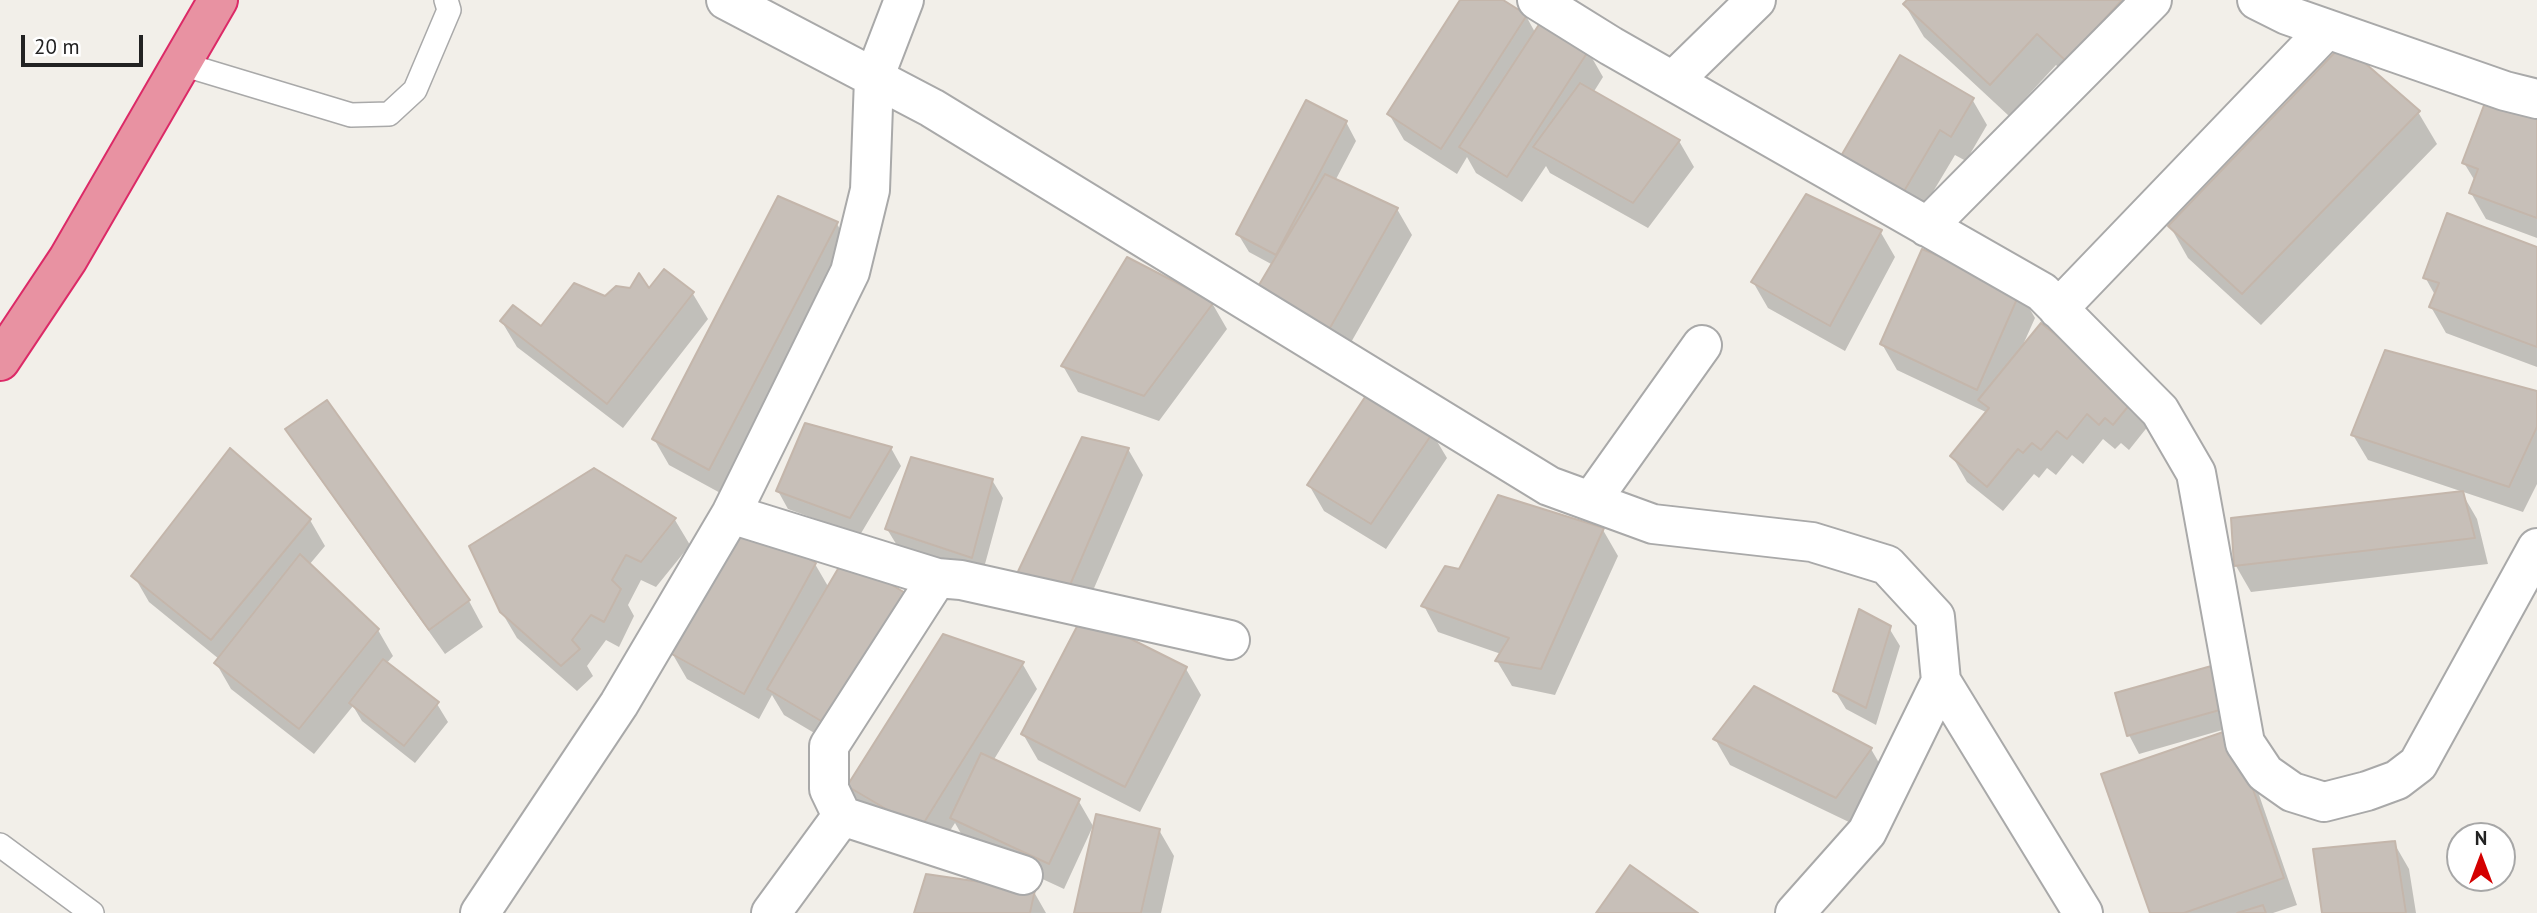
<!DOCTYPE html>
<html>
<head>
<meta charset="utf-8">
<style>
	body { margin:0 }
	#map { position:relative; width:2537px; height:913px; overflow:hidden; background:#f2efe9; font-family:"PT Sans",sans-serif }
	canvas { display:block }
	.north { position:absolute; left:2446px; top:822px; width:70px; height:70px; box-sizing:border-box; background:#fff; border:2px solid #a7a7a7; border-radius:50%; rotate:0deg; font-size:19px; font-weight:700; line-height:28px; text-align:center; color:#222 }
	.north::after { content:''; display:block; margin:auto; width:24px; height:32px; background:#d40000; clip-path:polygon(50% 0,100% 100%,50% 72%,0 100%) }
	.scale { position:absolute; left:21px; top:35px; width:122px; height:32px; box-sizing:border-box; border:4px solid #222; border-top:0; padding-left:9px; font-size:21px; line-height:24px; white-space:nowrap; color:#222; -webkit-text-stroke:5px #fff; paint-order:stroke }
</style>
</head>
<body>
<div id="map">
<canvas width="2537" height="913"></canvas>
<div class="north">N</div>
<div class="scale">20 m</div>
</div>
<script>
const ctx = document.querySelector('canvas').getContext('2d');
ctx.lineJoin = 'round';
function fill(path, color) { ctx.fillStyle = color; ctx.fill(path, 'evenodd'); }
const shape = rows => new Path2D(rows.map(r => 'M' + r).join(''));
function trace(path, color, width, dash) { ctx.strokeStyle = color; ctx.lineWidth = width; ctx.lineCap = dash ? 'butt' : 'round'; ctx.setLineDash(dash || []); ctx.stroke(path); }
fill(shape([
	[1462,0,1500,0,1526,16,1536,34,1588,51,1603,77,1593,93,1679,141,1694,167,1648,228,1550,173,1546,166,1522,202,1476,173,1467,157,1457,174,1404,140,1389,114],
	[1909,0,2166,0,2085,92,2056,65,2009,116,1924,37,1905,5],
	[1972,99,1987,125,1966,161,1955,155,1918,217,1858,182],
	[2418,112,2437,144,2261,325,2188,258,2170,226],
	[2537,120,2537,238,2486,219,2471,193,2475,181,2464,163],
	[1346,122,1356,141,1335,181,1397,209,1412,235,1341,360,1273,265,1249,252,1238,234],
	[837,224,852,250,724,495,669,465,654,439],
	[1880,231,1895,257,1845,351,1768,308,1753,282],
	[2537,249,2537,367,2446,333,2431,307,2435,295,2425,277],
	[2020,292,2035,318,2022,347,2042,325,2149,425,2129,450,2121,443,2115,449,2103,439,2083,464,2072,455,2056,475,2047,468,2039,478,2034,474,2003,511,1967,482,1952,456,1988,413,1897,370,1882,344],
	[693,294,708,319,623,428,517,347,502,322,541,329,606,298],
	[1212,303,1227,329,1159,421,1078,392,1063,366],
	[2537,393,2537,484,2523,512,2368,460,2353,435],
	[288,429,469,601,483,627,445,654,303,455],
	[1432,433,1447,458,1386,549,1324,511,1309,485],
	[891,448,901,466,860,535,788,509,778,491],
	[1128,449,1143,475,1082,616,1186,669,1201,695,1140,812,1038,760,1023,734,1080,624,1030,608],
	[594,470,675,520,690,545,656,587,641,580,628,605,634,616,619,647,606,640,587,666,593,676,577,691,517,638,501,611],
	[992,480,1003,498,982,575,898,547,887,529],
	[2462,493,2477,519,2488,564,2251,592,2236,566],
	[310,520,325,546,309,565,378,630,393,656,386,664,437,704,448,722,415,763,362,721,353,706,314,754,231,689,216,663,219,659,149,602,134,576],
	[1603,530,1618,556,1555,695,1512,686,1497,661,1501,654,1438,632,1424,606,1460,571],
	[815,564,829,588,925,624,848,753,784,715,772,695,759,719,687,679,672,653],
	[1889,628,1900,646,1876,725,1846,709,1835,691],
	[1022,663,1037,689,993,761,1078,800,1093,826,1064,889,967,844,955,823,935,854,864,812,849,786],
	[2214,667,2236,726,2139,754,2129,735],
	[1715,739,1871,749,1886,775,1851,823,1730,765],
	[2246,757,2297,905,2273,913,2151,913],
	[1159,830,1174,856,1161,913,1076,913],
	[2394,843,2409,869,2416,913,2324,913],
	[1034,892,1046,913,916,913]
]), '#0003');
const building = shape([
	[1460,0,1503,0,1527,15,1441,149,1387,114,1460,0],
	[1907,0,2122,0,2066,61,2037,34,1990,85,1903,4,1907,0],
	[1542,20,1589,50,1507,177,1459,147,1542,20],
	[2343,44,2420,111,2242,294,2168,226,2343,44],
	[1900,55,1974,98,1951,137,1940,130,1903,193,1841,156,1900,55],
	[1580,83,1680,140,1633,203,1533,147,1580,83],
	[1306,100,1347,121,1276,255,1236,234,1306,100],
	[2486,100,2537,118,2537,218,2469,193,2478,169,2462,163,2486,100],
	[1325,174,1398,208,1326,335,1256,290,1325,174],
	[1806,194,1882,230,1830,326,1751,282,1806,194],
	[778,196,838,222,709,470,652,439,778,196],
	[2447,213,2537,247,2537,347,2429,307,2439,283,2423,278,2447,213],
	[1922,249,2021,290,1977,390,1880,344,1922,249],
	[1127,257,1214,302,1144,396,1061,366,1127,257],
	[664,269,694,292,607,404,500,321,513,305,541,326,574,283,605,296,616,286,630,288,639,273,649,288,664,269],
	[2041,323,2135,398,2113,425,2105,418,2099,425,2087,414,2067,439,2057,431,2041,450,2032,443,2023,453,2018,449,1987,487,1950,456,1989,408,1978,400,2041,323],
	[2385,350,2537,391,2537,427,2509,487,2351,435,2385,350],
	[1369,391,1434,431,1371,524,1307,485,1369,391],
	[327,400,470,600,429,630,285,429,327,400],
	[805,423,892,447,850,518,776,491,805,423],
	[1082,437,1129,448,1064,599,1013,582,1082,437],
	[230,448,311,519,211,640,131,576,230,448],
	[911,457,993,479,972,558,885,529,911,457],
	[594,468,676,518,641,562,626,555,612,580,621,589,604,622,591,615,572,640,580,649,561,666,500,612,469,546,594,468],
	[2463,491,2475,538,2234,566,2231,518,2463,491],
	[1498,495,1604,528,1541,669,1495,661,1509,638,1421,606,1445,566,1459,569,1498,495],
	[743,522,816,563,744,694,670,653,743,522],
	[300,554,379,629,299,729,214,663,300,554],
	[845,557,912,597,833,728,767,689,845,557],
	[1859,609,1891,626,1866,708,1833,691,1859,609],
	[1083,615,1187,667,1125,787,1021,734,1083,615],
	[943,634,1024,662,920,829,847,786,943,634],
	[383,659,439,702,404,746,349,703,383,659],
	[2215,665,2227,708,2127,736,2115,693,2215,665],
	[1754,686,1872,748,1836,798,1713,739,1754,686],
	[2232,729,2284,878,2184,913,2150,913,2101,774,2232,729],
	[981,753,1080,799,1049,864,950,818,981,753],
	[1096,814,1160,829,1141,913,1074,913,1096,814],
	[2395,841,2406,913,2322,913,2313,849,2395,841],
	[1630,865,1698,913,1596,913,1630,865],
	[926,874,1035,890,1030,913,914,913,926,874],
	[2263,905,2266,913,2237,913,2263,905]
]);
fill(building, '#c7bfb8');
trace(building, '#c4b6ab', 2);
const lane = shape([
	[182,64,351,115,389,114,415,90,449,10,446,0],
	[0,845,92,913]
]);
const street = shape([
	[726,0,932,108,1549,486,1653,524,1812,542,1887,565,1935,617,1941,681,1867,832,1795,913],
	[1537,0,1611,46,2042,292,2160,411,2196,473,2245,743,2265,773,2292,792,2324,802,2367,791,2397,780,2418,764,2537,548],
	[2257,0,2287,15,2505,91,2537,99],
	[1673,81,1756,0],
	[1927,227,2152,0],
	[2058,309,2327,29],
	[1591,501,1702,345],
	[731,514,937,578,961,580,1230,640],
	[937,578,829,746,829,789,842,816,1023,875],
	[1941,681,2083,913],
	[480,913,619,704,731,514,850,272,870,190,874,78,904,0],
	[771,913,842,816]
]);
const highway = shape([
	[0,361,68,259,218,0]
]);
trace(lane, '#a9a9a9', 26);
trace(street, '#a9a9a9', 42);
trace(highway, '#dc2a67', 42);
trace(lane, '#fff', 23);
trace(street, '#fff', 38);
trace(highway, '#e892a2', 38);
</script>
</body>
</html>
